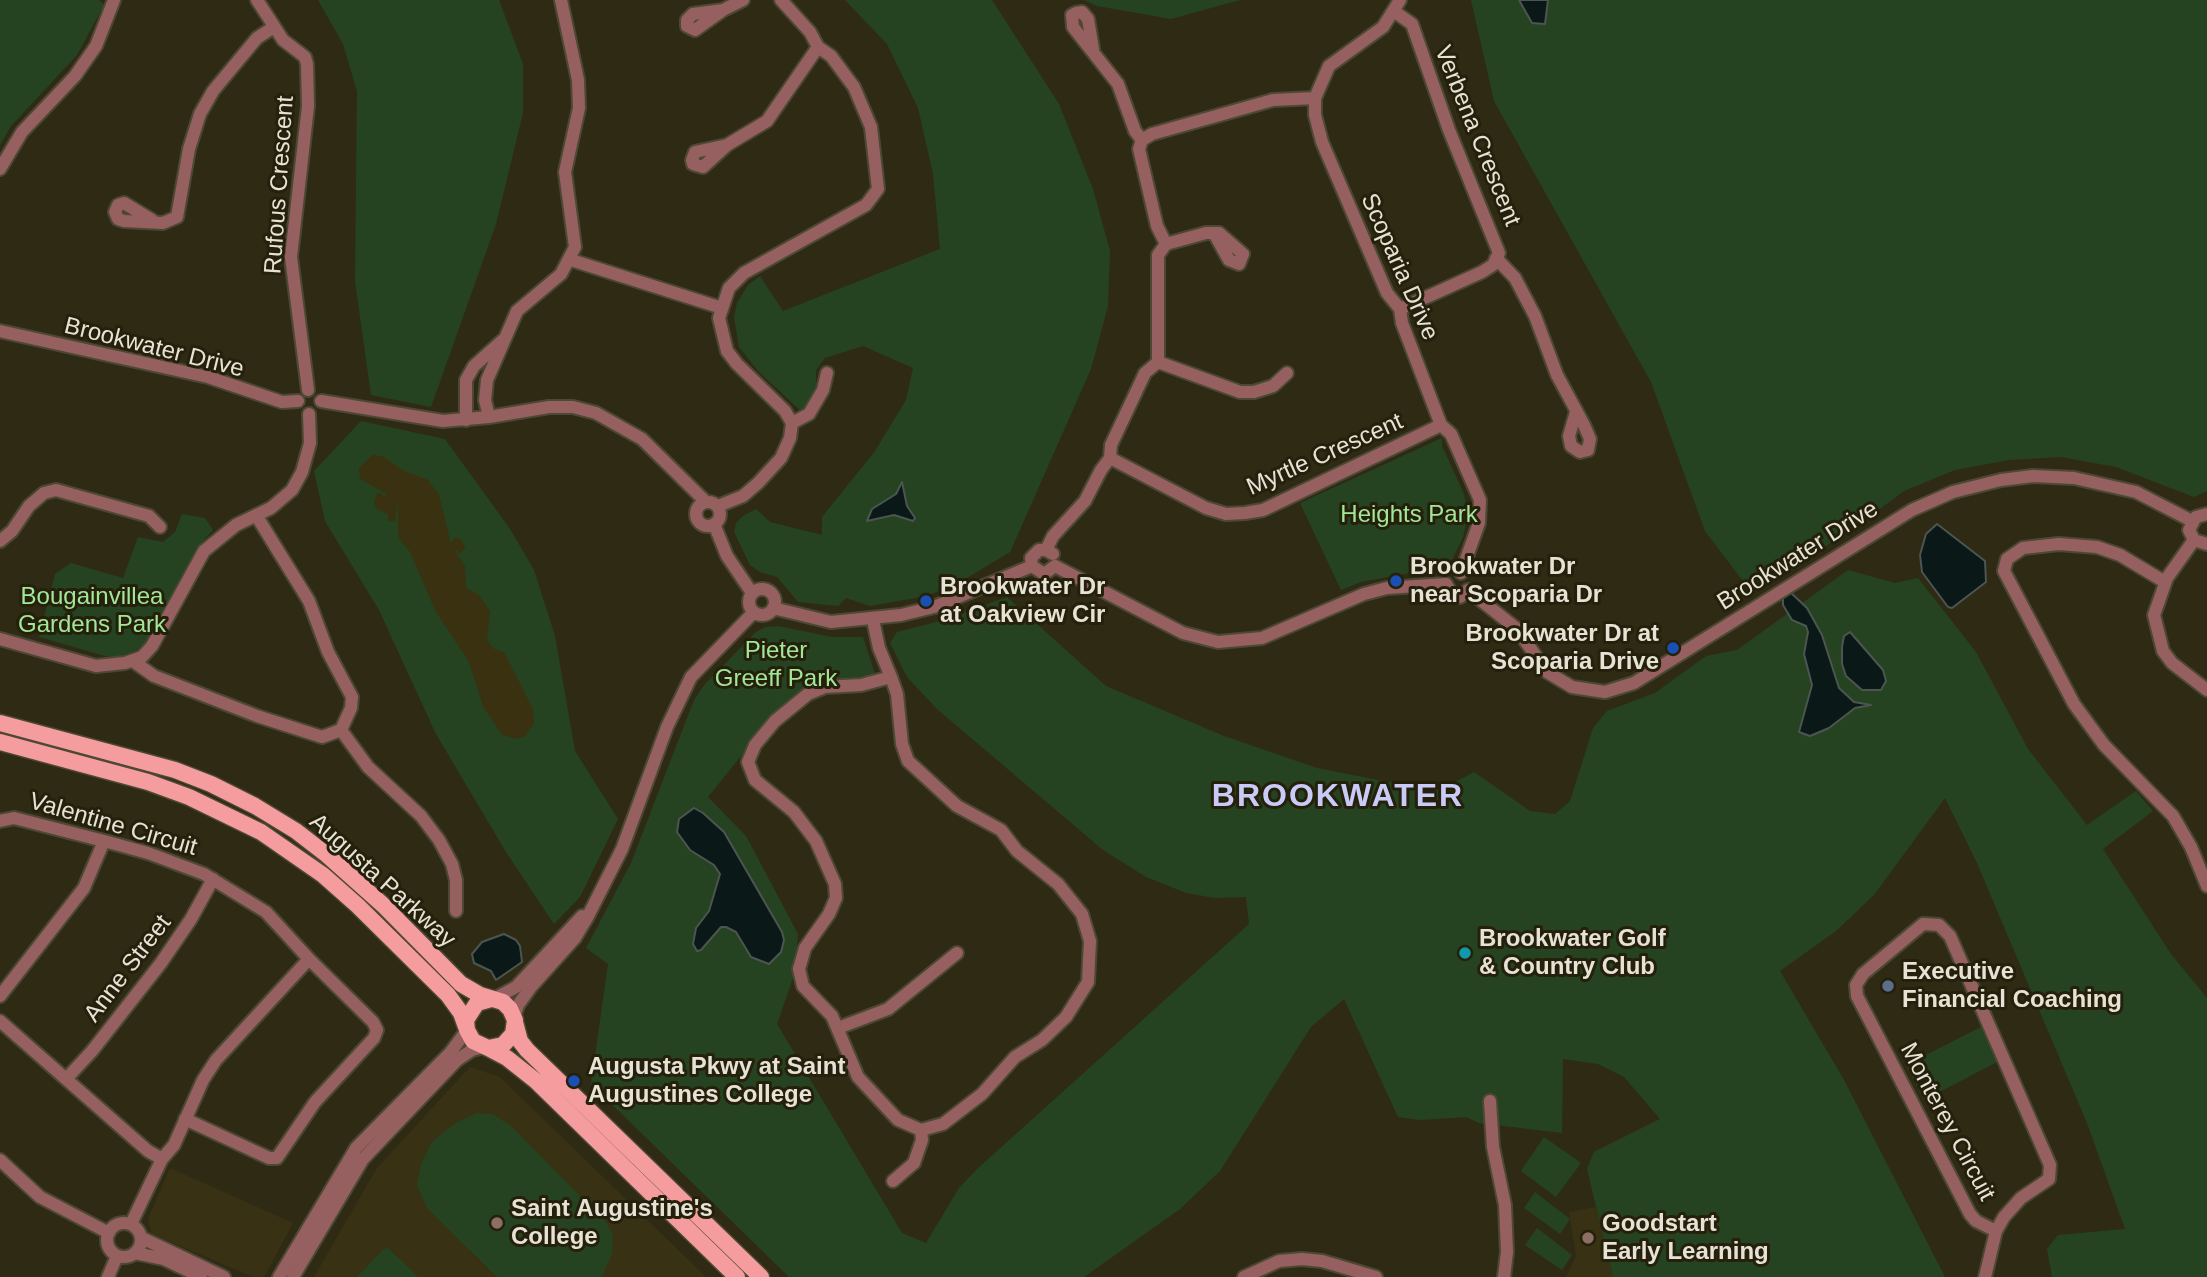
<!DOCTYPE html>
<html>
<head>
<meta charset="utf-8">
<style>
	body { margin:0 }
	canvas { display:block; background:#2f2a14 }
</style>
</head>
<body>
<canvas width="2207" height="1277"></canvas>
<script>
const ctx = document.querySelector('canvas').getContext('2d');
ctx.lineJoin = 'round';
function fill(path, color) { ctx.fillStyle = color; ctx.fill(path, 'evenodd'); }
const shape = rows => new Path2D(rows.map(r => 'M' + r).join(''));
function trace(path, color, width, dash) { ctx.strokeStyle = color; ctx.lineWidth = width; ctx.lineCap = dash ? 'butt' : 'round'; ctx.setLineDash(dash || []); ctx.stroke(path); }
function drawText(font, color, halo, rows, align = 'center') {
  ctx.font = font + ' Arial,sans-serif'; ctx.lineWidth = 6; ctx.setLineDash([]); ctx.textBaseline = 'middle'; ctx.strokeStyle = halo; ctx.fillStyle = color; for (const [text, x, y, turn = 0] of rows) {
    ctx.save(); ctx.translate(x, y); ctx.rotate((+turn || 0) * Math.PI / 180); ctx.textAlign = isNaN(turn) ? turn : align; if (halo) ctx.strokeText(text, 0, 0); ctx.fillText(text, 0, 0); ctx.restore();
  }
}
fill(shape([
	[470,1067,500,1077,706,1277,314,1277,377,1168],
	[170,1168,293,1223,264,1277,253,1277,152,1234,148,1219],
	[1596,1207,1613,1277,1566,1277,1576,1256,1569,1212]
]), '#383114');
fill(shape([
	[0,0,99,0,104,5,77,55,11,126,0,145],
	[318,0,499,0,523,64,523,113,496,224,431,407,371,395,355,281,357,91,343,44],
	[845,0,992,0,1059,104,1093,189,1110,251,1108,306,1091,369,1010,552,962,581,927,596,870,606,846,598,838,606,798,602,777,577,760,572,750,565,734,532,736,523,743,516,756,509,770,522,822,535,822,517,875,451,906,400,913,368,863,346,825,358,816,370,816,392,807,408,801,411,759,372,739,347,734,317,737,303,748,285,760,276,783,311,940,249,933,174,918,108,887,44],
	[1084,0,1240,0,1171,19,1097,6],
	[1471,0,2207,0,2207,491,2194,497,2116,467,2061,457,2009,460,1955,470,1904,491,1865,520,1849,527,1811,559,1752,593,1705,531,1651,382,1494,101],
	[361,421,445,439,510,529,534,570,555,636,575,751,618,819,580,897,554,924,506,852,436,734,379,610,325,521,314,471],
	[1442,438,1442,446,1464,494,1468,516,1463,537,1453,558,1443,567,1361,582,1341,590,1300,503],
	[182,514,205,518,213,530,196,549,145,643,135,651,119,656,105,656,39,637,55,574,71,563,123,578,138,537,163,542,175,532],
	[1848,570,1895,583,1918,578,1976,652,2028,749,2087,825,2136,791,2153,811,2103,849,2171,954,2207,998,2207,1277,2052,1277,2047,1249,2058,1235,2125,1229,2087,1123,1977,863,1945,798,1874,895,1836,931,1780,971,1844,1080,1945,1277,1613,1277,1587,1169,1594,1152,1660,1119,1624,1077,1598,1064,1563,1059,1562,1133,1479,1123,1466,1117,1420,1120,1398,1117,1344,999,1311,1027,1220,1171,1180,1209,1084,1277,789,1277,591,1084,608,964,586,948,631,863,694,700,705,684,756,632,765,627,778,626,832,637,863,637,875,674,871,678,825,682,766,725,708,797,746,836,798,934,795,972,777,1024,902,1233,926,1243,959,1188,977,1169,1249,924,1246,897,1215,898,1186,893,1146,877,1103,850,937,709,907,677,890,643,897,632,944,620,1007,597,1106,686,1224,736,1317,768,1388,782,1444,788,1474,772,1530,811,1555,814,1570,801,1593,728,1607,711,1655,693,1706,656,1737,650],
	[1981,1027,1997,1062,1924,1100,1906,1065],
	[476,1113,493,1114,511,1126,606,1222,613,1235,612,1254,602,1277,497,1277,427,1208,417,1185,421,1164,431,1143,454,1124],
	[1544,1137,1581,1163,1556,1197,1521,1171],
	[1535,1192,1570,1219,1560,1234,1524,1208],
	[1537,1228,1572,1255,1562,1270,1525,1245],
	[387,1246,387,1247,418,1277,357,1277]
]), '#254320');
fill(shape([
	[373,455,384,457,404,471,428,480,439,495,451,544,454,538,459,538,466,547,460,554,452,546,465,566,466,588,479,595,490,611,487,640,494,649,504,652,533,709,534,724,525,736,517,739,502,735,483,706,469,662,436,612,410,552,398,537,398,501,395,521,388,521,388,514,377,509,374,503,377,493,382,493,383,497,387,494,360,479,359,468]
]), '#393110');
const water = shape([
	[1519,0,1548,0,1545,24,1532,23,1519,0],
	[902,482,907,506,915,518,913,521,894,515,867,521,872,509,896,494,902,482],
	[1937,524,1985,561,1986,582,1952,608,1948,607,1922,572,1920,555,1926,534,1937,524],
	[1788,590,1807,608,1822,635,1839,688,1854,702,1871,705,1855,708,1829,728,1810,736,1799,732,1812,685,1804,654,1808,632,1806,626,1792,620,1783,605,1783,593,1788,590],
	[1850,632,1883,670,1886,681,1881,690,1862,690,1846,676,1842,664,1842,647,1844,636,1850,632],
	[694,808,703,813,724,832,782,932,784,940,781,952,769,964,751,957,736,932,726,927,721,927,701,950,697,951,693,944,696,928,709,911,720,874,714,865,690,850,677,832,679,819,694,808],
	[504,934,516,940,520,946,522,962,496,980,491,971,474,963,472,954,482,942,504,934]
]);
fill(water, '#0a1818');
trace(water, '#4c5551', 2);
const minor = shape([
	[257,0,283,40,305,57,307,64,308,106,291,257,308,390],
	[1400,0,1383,27,1329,66,1315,98,1315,115,1322,142,1387,293,1400,309,1402,323,1441,425,1451,434,1480,500,1479,523,1461,573],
	[723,10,693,14,687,20,687,26,695,30,723,10,743,0],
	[1395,12,1412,24,1449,130,1499,253,1493,265,1482,272,1400,309],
	[1093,49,1088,19,1082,12,1076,13,1072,15,1073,27,1118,84,1135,131,1142,140],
	[727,145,695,152,692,160,693,164,703,167,727,145,767,121,818,47],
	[0,169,22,132,75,76,96,46,114,0],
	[152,220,124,203,118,205,115,212,118,219,124,221,163,223,177,217,189,149,200,114,213,91,257,38,274,27],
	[1166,244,1206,233,1219,233,1243,254,1239,264,1229,260,1214,233],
	[1496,258,1515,278,1535,316,1557,375,1584,425,1590,439,1588,450,1580,452,1571,446,1569,436,1576,412],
	[571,260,722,308],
	[0,331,208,377,282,402,298,401],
	[1158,362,1240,392,1254,392,1273,386,1287,373],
	[321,401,443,421,489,417,549,407,573,407,596,413,642,439,706,502],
	[489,417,485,400,487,380,517,311,561,274,575,247,565,172,579,108,578,80,561,0],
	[466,420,466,380,474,366,503,340],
	[792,423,809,414,823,390,827,373],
	[1110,458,1206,508,1226,514,1245,513,1263,510,1441,425],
	'696 514a12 12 0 1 1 24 0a12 12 0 1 1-24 0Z',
	[718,506,743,496,758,483,781,458,790,438,792,423,785,411,737,364,727,351,719,318,729,288,744,273,866,205,878,189,871,127,854,87,831,56,818,47,810,32,781,0],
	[2207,514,2196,517,2189,530,2194,540,2207,544],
	[714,524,727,556,752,593],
	[2194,540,2167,578,2154,615,2163,651,2172,663,2207,690],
	[0,541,12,531,29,506,44,493,56,490,149,516,160,527],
	[1046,550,1053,536,1085,501,1101,470,1110,458,1111,445,1145,373,1158,362,1158,255,1166,244,1157,226,1139,149,1142,140,1152,134,1273,100,1315,98],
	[1032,566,1031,558,1039,550,1046,550,1053,554],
	[1032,566,1044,574,1055,566],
	[1055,566,1183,633,1218,642,1262,638,1364,594,1387,588,1446,584],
	[2165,582,2120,555,2097,547,2059,544,2023,548,2007,559,2004,571,2074,704,2104,745,2173,816,2191,847,2207,886],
	[1446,584,1453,596,1460,597,1468,590],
	'749 602a13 13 0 1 1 26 0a13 13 0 1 1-26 0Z',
	[1468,590,1517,629,1547,672,1572,687,1605,692,1634,683,1912,510,1953,492,2001,480,2033,476,2074,478,2136,492,2192,521],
	[773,608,831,622,901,615,934,607,1032,566],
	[873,620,879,648,891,677,861,685,825,687,808,694,775,721,755,745,748,762,755,780,794,812,816,841,835,884,836,898,829,914,805,948,799,969,803,986,832,1016,858,1077,898,1120,921,1130,943,1124,982,1094,1015,1057,1042,1040,1066,1017,1088,982,1090,941,1082,914,1058,884,1017,851,1001,830,957,806,908,761,902,744,897,694,891,677],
	[0,639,96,666,125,663,142,657,152,646,204,551,236,525,271,508,292,490,302,472,310,443,309,414],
	[133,661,154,676,257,716,322,737,341,730,351,708,352,697,328,652,309,601,256,515],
	[341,730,368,767,421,816,439,840,452,864,456,880,456,911],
	[0,821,14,818,104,841,148,853,204,874,266,912,309,959,216,1060,203,1080,174,1145,162,1159],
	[0,996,84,888,104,841],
	[494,999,516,987,582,916],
	[514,1017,518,1005,531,987,575,938,587,918,622,849,667,727,691,677,754,612],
	[0,1021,148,1151,162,1159,131,1224],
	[838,1028,888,1009,957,953],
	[67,1078,92,1051,161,963,191,919,213,879],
	[1490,1101,1493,1147,1505,1205,1507,1252,1504,1277],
	[185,1119,269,1158,277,1158,315,1102,374,1038,377,1030,373,1022,309,959],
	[0,1160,40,1197,109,1233],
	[893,1181,914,1163,922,1140,921,1130],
	'107 1240a17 17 0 1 1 34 0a17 17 0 1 1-34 0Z',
	[142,1238,224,1277],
	[135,1253,164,1259,201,1277],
	[108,1277,117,1256],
	[279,1277,356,1148,450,1053,467,1030],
	[293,1277,363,1159,457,1060,472,1050,483,1047],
	[1244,1277,1279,1261,1302,1259,1322,1261,1376,1277],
	[1985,1277,1996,1231,2004,1217,2021,1198,2049,1179,2050,1165,1950,936,1939,925,1923,924,1863,974,1856,985,1857,996,1970,1214,1976,1221,1996,1231]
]);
const major = shape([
	[0,723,175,770,211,784,255,806,296,831,327,855,383,905,461,984,480,995,503,1002,510,1009,515,1020,513,1034,503,1045,488,1048,473,1041,467,1030,466,1020,477,1003,491,999],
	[0,742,148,782,189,797,261,832,323,875,358,906,448,995,461,1013,466,1027],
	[515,1022,520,1041,527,1050,761,1277],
	[488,1048,507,1058,536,1081,737,1277]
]);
trace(minor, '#4c4833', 16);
trace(major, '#4c4833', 19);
trace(minor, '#966061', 12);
trace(major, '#f59c9f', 16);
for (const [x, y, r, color] of [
	[1396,581,7,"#1a4fb4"],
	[926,601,7,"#1a4fb4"],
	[1673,648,7,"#1a4fb4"],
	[1465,953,7,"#0f9aa8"],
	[1888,986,7,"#5c6f8a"],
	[574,1081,7,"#1a4fb4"],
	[497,1223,7,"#8d6e63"],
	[1588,1238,7,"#8d6e63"]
]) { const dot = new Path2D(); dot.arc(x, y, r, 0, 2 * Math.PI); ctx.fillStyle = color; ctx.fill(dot); trace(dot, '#25200b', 2.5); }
drawText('24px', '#e6e3d6', '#25200b', [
	["Verbena Crescent",1477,136,68],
	["Rufous Crescent",280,185,-86],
	["Scoparia Drive",1399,267,66],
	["Brookwater Drive",154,348,14],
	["Myrtle Crescent",1325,455,-24],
	["Brookwater Drive",1798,556,-32],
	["Valentine Circuit",113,825,16],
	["Augusta Parkway",382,881,42],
	["Anne Street",128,969,-53],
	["Monterey Circuit",1947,1122,62]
]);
drawText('24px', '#a2e697', '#25200b', [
	["Heights Park",1409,515],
	["Bougainvillea",92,597],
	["Gardens Park",92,625],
	["Pieter",776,651],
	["Greeff Park",776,679]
]);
drawText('bold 24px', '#e6e3d6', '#25200b', [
	["Brookwater Dr",1410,567],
	["near Scoparia Dr",1410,595],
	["Brookwater Dr",940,587],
	["at Oakview Cir",940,615],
	["Brookwater Dr at",1659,634,"right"],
	["Scoparia Drive",1659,662,"right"],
	["Brookwater Golf",1479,939],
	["& Country Club",1479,967],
	["Executive",1902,972],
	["Financial Coaching",1902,1000],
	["Augusta Pkwy at Saint",588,1067],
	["Augustines College",588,1095],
	["Saint Augustine's",511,1209],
	["College",511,1237],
	["Goodstart",1602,1224],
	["Early Learning",1602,1252]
], 'left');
ctx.letterSpacing = '2px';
drawText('bold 32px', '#c9cbf7', '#25200b', [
	["BROOKWATER",1338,797]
]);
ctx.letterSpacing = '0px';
</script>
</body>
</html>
